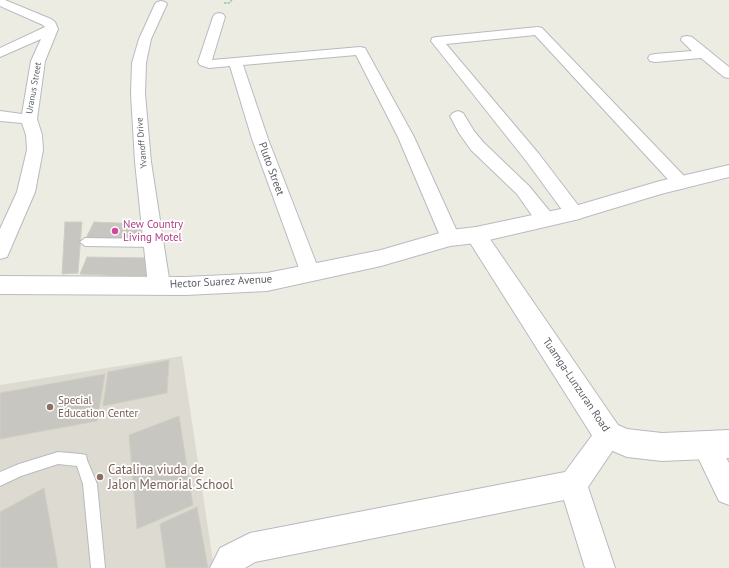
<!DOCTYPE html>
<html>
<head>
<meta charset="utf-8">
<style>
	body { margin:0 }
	canvas { display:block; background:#edece3 }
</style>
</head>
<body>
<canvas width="729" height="568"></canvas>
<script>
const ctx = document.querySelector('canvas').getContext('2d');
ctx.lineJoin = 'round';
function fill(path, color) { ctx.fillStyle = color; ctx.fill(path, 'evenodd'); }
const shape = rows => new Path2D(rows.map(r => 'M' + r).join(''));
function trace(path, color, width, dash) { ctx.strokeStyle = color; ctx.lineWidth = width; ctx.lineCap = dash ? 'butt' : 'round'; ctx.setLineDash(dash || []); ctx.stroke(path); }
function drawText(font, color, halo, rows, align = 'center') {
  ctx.font = font + ' "PT Sans",sans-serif'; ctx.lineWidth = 3.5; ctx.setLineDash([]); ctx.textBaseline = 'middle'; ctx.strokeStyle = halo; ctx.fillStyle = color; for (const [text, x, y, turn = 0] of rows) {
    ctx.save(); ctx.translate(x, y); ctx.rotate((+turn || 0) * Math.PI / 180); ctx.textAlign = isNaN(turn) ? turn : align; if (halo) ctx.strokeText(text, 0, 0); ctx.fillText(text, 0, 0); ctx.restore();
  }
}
fill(shape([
	[182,356,214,568,0,568,0,385]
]), '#dddbd1');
const building = shape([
	[65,222,82,222,78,273,62,274,65,222],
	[94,222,143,224,137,239,86,238,94,222],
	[87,257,148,258,150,277,80,274,87,257],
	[169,360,167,393,103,406,108,372,169,360],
	[105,374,97,421,0,439,0,393,105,374],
	[179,416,193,505,137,529,129,435,179,416],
	[44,488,58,568,0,568,0,512,44,488],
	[197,507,208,568,166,568,160,524,197,507]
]);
fill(building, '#c8c6c0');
trace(building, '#d1cec2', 1);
const service = shape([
	[85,238,154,239,159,243,154,247,85,246,80,242,85,238],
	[58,452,81,454,86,455,87,460,97,484,105,568,91,568,83,484,77,466,58,464,21,476,0,486,0,472,19,464,58,452]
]);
const minor = shape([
	[0,0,5,0,51,19,55,22,58,29,45,61,37,119,42,135,43,150,35,192,7,257,0,259,0,229,17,192,27,150,26,135,22,123,0,121,0,111,22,114,31,61,41,39,0,57,0,48,45,27,43,25,0,6,0,0],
	[161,1,165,2,167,4,151,39,146,63,145,94,151,162,170,285,166,291,159,294,152,291,148,285,135,162,131,94,132,63,139,39,155,4,157,2,161,1],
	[219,13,223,14,225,17,212,60,360,47,365,48,414,137,460,238,457,243,450,246,443,243,398,137,356,55,243,65,268,139,320,273,317,279,310,281,303,279,252,139,230,66,209,68,200,65,198,62,213,17,215,14,219,13],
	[538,27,542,28,687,179,690,183,687,187,681,189,675,187,535,35,446,44,539,154,584,213,582,218,575,220,568,218,527,162,431,41,432,38,437,37,538,27],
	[687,36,692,37,729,67,729,78,724,77,701,58,655,62,650,61,648,58,650,55,655,54,692,51,681,40,682,37,687,36],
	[458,111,463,113,474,131,483,142,529,186,552,214,554,219,552,224,545,226,538,224,517,194,471,150,459,133,450,116,453,113,458,111],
	[608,422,617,426,621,435,617,444,588,487,615,568,585,568,564,500,255,562,245,568,210,568,220,548,250,533,565,472,599,426,608,422],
	[705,432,714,436,729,463,729,505,719,501,692,445,696,436,705,432]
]);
const tertiary = shape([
	[476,227,483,229,618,425,627,429,662,433,729,430,729,458,662,461,627,457,598,445,469,241,466,235,469,229,476,227]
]);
const secondary = shape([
	[729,165,729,177,661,194,575,220,476,243,450,246,381,266,267,291,185,295,0,294,0,276,185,277,267,273,381,250,450,230,476,227,575,206,660,181,729,165]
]);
trace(service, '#b8babf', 2);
trace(minor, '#b8babf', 2);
trace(tertiary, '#b8babf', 2);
trace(secondary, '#b9bbc1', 2);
trace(shape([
	[224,3,229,3,232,0]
]), '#9bc3aa', 1.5, [2.5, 1]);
fill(service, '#fff');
fill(minor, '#fff');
fill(tertiary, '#fff');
fill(secondary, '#fff');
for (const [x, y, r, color] of [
	[115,231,4,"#d1479c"],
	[50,407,4,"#8d6e63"],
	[100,477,4,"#8d6e63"]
]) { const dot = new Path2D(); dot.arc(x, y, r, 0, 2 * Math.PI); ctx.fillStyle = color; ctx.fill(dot); trace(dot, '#fff', 1.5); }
drawText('9px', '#5b5e63', '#fff', [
	["Uranus Street",34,88,-80],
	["Yvanoff Drive",142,143,-95]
]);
drawText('11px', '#5b5e63', '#fff', [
	["Pluto Street",271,169,70],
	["Hector Suarez Avenue",221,282,-3],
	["Tuamga-Lunzuran Road",576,385,56]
]);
drawText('11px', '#b23c85', '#fff', [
	["New Country",123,225],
	["Living Motel",123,238]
], 'left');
drawText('11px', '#785e54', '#fff', [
	["Special",58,401],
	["Education Center",58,414]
], 'left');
drawText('13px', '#785e54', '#fff', [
	["Catalina viuda de",108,470],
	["Jalon Memorial School",108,485]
], 'left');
</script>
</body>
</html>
